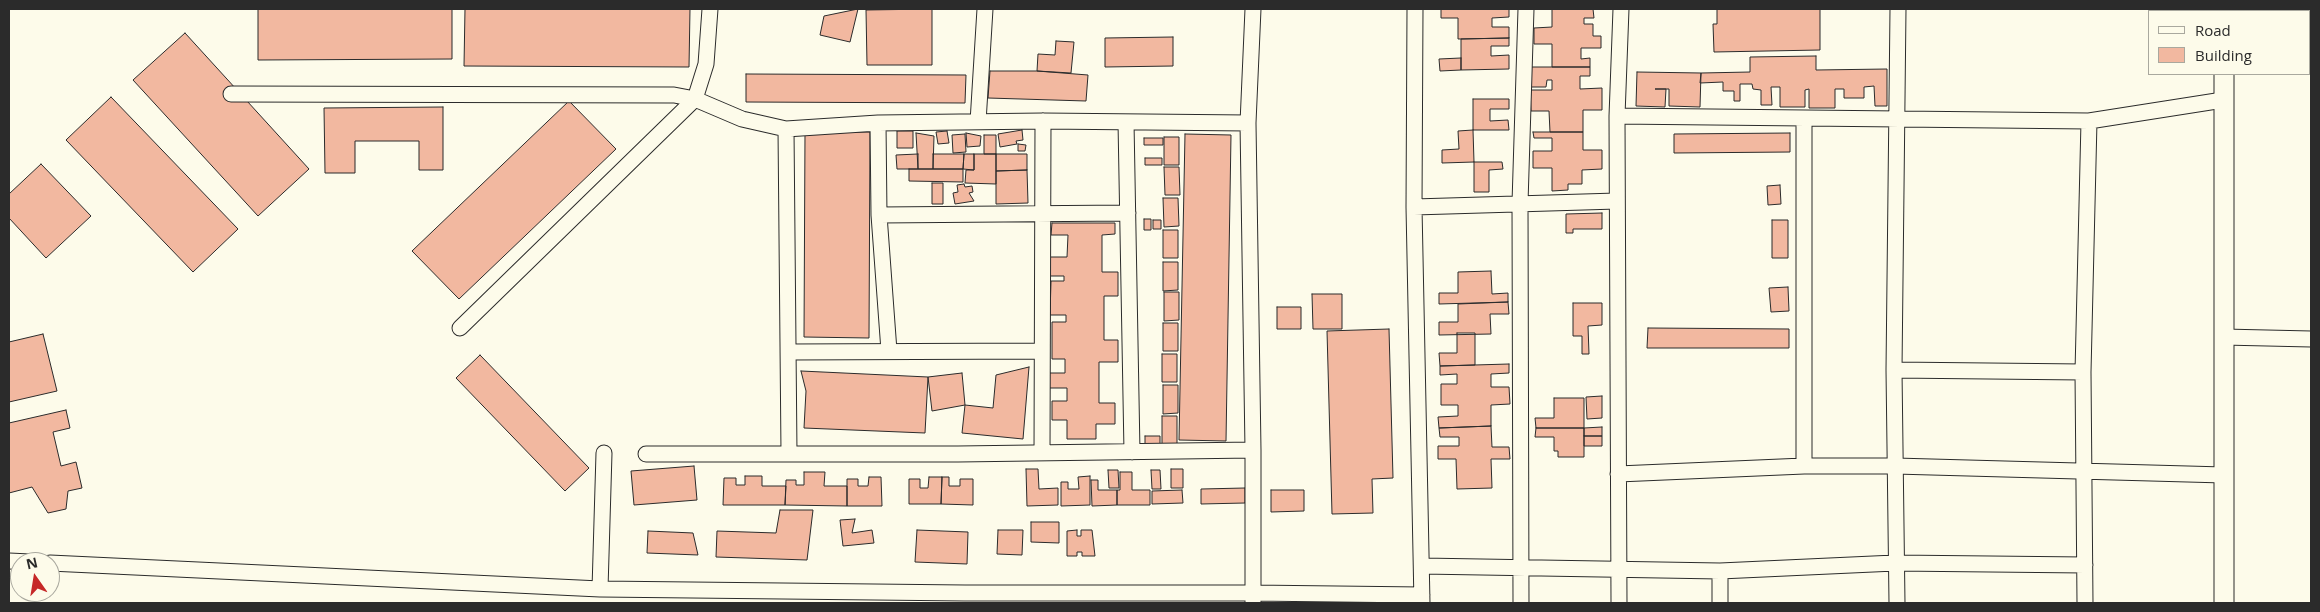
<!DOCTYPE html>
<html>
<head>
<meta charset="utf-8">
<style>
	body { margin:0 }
	#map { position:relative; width:2320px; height:612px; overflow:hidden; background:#fdfbea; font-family:"Open Sans",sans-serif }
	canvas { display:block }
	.frame { position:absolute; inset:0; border:10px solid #2b2b2b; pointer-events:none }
	.legend { position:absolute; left:2148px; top:10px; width:162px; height:65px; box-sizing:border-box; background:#fdfbea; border:1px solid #a9a89e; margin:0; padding:6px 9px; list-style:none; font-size:15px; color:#2b2b2b }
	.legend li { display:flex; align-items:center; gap:10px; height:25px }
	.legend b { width:25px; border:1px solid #a9a89e }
	.north { position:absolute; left:10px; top:552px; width:50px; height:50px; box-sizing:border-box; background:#fdfbea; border:1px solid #a9a89e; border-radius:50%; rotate:347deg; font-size:14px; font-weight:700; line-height:20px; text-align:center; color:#2b2b2b }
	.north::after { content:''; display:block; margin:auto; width:18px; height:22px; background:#c62828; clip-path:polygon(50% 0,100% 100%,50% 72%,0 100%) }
</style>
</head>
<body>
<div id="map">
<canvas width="2320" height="612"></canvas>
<div class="frame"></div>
<ul class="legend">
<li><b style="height:6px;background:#fdfbea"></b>Road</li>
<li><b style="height:14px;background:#f2b8a0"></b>Building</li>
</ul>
<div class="north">N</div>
</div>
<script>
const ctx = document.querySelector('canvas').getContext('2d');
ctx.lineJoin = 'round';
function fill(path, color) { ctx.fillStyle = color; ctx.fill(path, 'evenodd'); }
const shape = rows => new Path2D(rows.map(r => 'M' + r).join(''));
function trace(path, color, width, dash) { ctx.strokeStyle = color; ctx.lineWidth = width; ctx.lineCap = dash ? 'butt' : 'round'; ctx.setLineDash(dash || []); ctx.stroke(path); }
const building = shape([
	[258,9,452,9,452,59,258,60,258,9],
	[465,9,690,9,689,67,464,66,465,9],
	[858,9,850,42,820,35,824,16,858,9],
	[932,9,932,65,867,65,866,10,932,9],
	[1441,9,1509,9,1509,17,1492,18,1492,27,1509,27,1509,38,1458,39,1458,18,1441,18,1441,9],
	[1552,9,1593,9,1594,18,1584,18,1584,24,1593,24,1593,36,1601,36,1601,48,1581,48,1581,59,1590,58,1590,67,1552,67,1552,44,1534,44,1534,28,1552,27,1552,9],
	[1717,9,1820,9,1820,50,1714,52,1713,24,1717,24,1717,9],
	[185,33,309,169,258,216,133,80,185,33],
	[1173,37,1173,66,1105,67,1105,38,1173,37],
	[1509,38,1509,46,1491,46,1491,56,1509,55,1509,69,1461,70,1461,39,1509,38],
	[1056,41,1074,42,1071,73,1037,71,1038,54,1055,55,1056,41],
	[1816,56,1816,70,1887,69,1887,106,1875,106,1874,86,1864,87,1864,98,1844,98,1844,89,1835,89,1835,108,1809,108,1809,89,1805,90,1805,107,1780,107,1780,87,1771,87,1772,105,1761,105,1761,90,1753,89,1752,84,1740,84,1740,101,1734,101,1734,91,1723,91,1723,82,1700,83,1701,73,1750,72,1750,57,1816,56],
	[1461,58,1461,70,1440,71,1439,59,1461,58],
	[1531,67,1590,67,1590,76,1580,76,1580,89,1602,88,1602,110,1583,110,1583,132,1550,132,1549,111,1531,111,1530,90,1552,90,1552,80,1547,80,1546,87,1531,87,1531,67],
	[990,71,1037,71,1088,75,1086,101,988,98,990,71],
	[1637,72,1701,73,1700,107,1669,106,1669,89,1655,89,1666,89,1665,107,1636,106,1637,72],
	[746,74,966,75,965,103,746,102,746,74],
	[111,97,238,229,193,272,66,140,111,97],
	[1473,99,1509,99,1509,109,1490,109,1490,121,1508,120,1509,130,1473,130,1473,99],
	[569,101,616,149,459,299,412,251,569,101],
	[443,107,443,170,419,170,419,141,355,141,355,173,325,173,324,108,443,107],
	[1022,130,1023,140,1016,141,1017,144,1000,147,998,134,1022,130],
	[1473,130,1474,162,1442,163,1442,150,1459,149,1458,131,1473,130],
	[897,131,913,131,913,148,897,148,897,131],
	[947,131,949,143,938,144,936,132,947,131],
	[805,132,870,132,869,338,804,337,805,132],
	[1533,132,1583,132,1583,150,1602,150,1602,169,1582,170,1582,184,1568,184,1568,190,1552,191,1552,168,1533,168,1533,151,1552,151,1552,138,1534,138,1533,132],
	[916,133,934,136,933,169,918,169,916,133],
	[966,133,981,136,980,146,967,147,966,133],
	[1790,133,1790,152,1674,153,1674,134,1790,133],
	[965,134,966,152,953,153,952,135,965,134],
	[1185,134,1231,135,1226,441,1179,440,1185,134],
	[984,135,996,135,996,154,984,154,984,135],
	[1164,137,1179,137,1179,165,1164,165,1164,137],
	[1144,138,1163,138,1163,145,1144,145,1144,138],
	[1018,144,1026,145,1025,151,1018,151,1018,144],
	[918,154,918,169,897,169,896,155,918,154],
	[933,154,964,154,963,169,933,169,933,154],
	[964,154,974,154,974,170,963,169,964,154],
	[974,154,996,154,996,184,965,183,966,170,974,170,974,154],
	[996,154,1027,154,1027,170,996,171,996,154],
	[1145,158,1162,158,1162,165,1145,165,1145,158],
	[1474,162,1502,162,1503,169,1489,170,1489,192,1474,192,1474,162],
	[41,164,91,216,46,258,9,218,9,194,41,164],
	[1164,167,1179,167,1180,195,1165,195,1164,167],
	[909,169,963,169,963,182,909,181,909,169],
	[1027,170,1028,203,996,204,996,171,1027,170],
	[932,183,943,183,943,204,932,204,932,183],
	[964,184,965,187,972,186,973,192,969,193,974,201,955,204,953,193,958,192,957,185,964,184],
	[1780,185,1781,204,1768,205,1767,186,1780,185],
	[1163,198,1178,198,1179,226,1164,227,1163,198],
	[1602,213,1602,229,1573,229,1573,233,1566,233,1566,214,1602,213],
	[1144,219,1151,219,1151,230,1144,230,1144,219],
	[1153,220,1161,220,1161,229,1153,229,1153,220],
	[1772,220,1788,220,1788,258,1772,258,1772,220],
	[1052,223,1115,223,1115,234,1102,235,1102,272,1118,272,1118,296,1104,296,1104,340,1118,340,1118,362,1099,362,1099,403,1115,403,1115,424,1096,424,1096,439,1067,439,1067,420,1052,420,1052,401,1067,401,1067,388,1049,388,1049,373,1065,373,1065,359,1052,359,1052,322,1066,322,1066,315,1050,315,1051,281,1064,281,1064,276,1050,276,1050,257,1067,257,1068,235,1051,235,1052,223],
	[1163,230,1178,230,1178,258,1163,258,1163,230],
	[1163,262,1178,262,1178,290,1163,291,1163,262],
	[1491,271,1492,294,1508,293,1508,302,1439,304,1439,293,1458,293,1458,272,1491,271],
	[1788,287,1789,311,1771,312,1769,288,1788,287],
	[1164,292,1179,292,1179,320,1164,321,1164,292],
	[1312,294,1342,294,1342,329,1313,329,1312,294],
	[1508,302,1509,314,1490,314,1491,334,1439,335,1439,322,1458,322,1458,304,1508,302],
	[1573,303,1602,303,1602,325,1588,326,1589,354,1582,354,1582,336,1573,336,1573,303],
	[1277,307,1301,307,1301,329,1277,329,1277,307],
	[1163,323,1178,323,1178,351,1163,351,1163,323],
	[1648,328,1789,329,1789,348,1647,348,1648,328],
	[1389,329,1393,478,1372,479,1373,513,1332,514,1327,331,1389,329],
	[1457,333,1475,333,1475,365,1440,366,1439,353,1457,353,1457,333],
	[43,334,57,391,9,402,9,342,43,334],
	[1162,354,1177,354,1177,382,1162,382,1162,354],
	[480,355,589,468,565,491,456,378,480,355],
	[1509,364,1509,373,1491,374,1491,387,1509,387,1510,404,1491,405,1491,426,1439,428,1438,417,1458,416,1458,405,1441,405,1441,384,1457,384,1457,374,1440,375,1440,366,1509,364],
	[1029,367,1023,439,962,433,965,405,993,408,996,375,1029,367],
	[801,371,928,377,925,433,804,428,806,391,801,371],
	[962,373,965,405,932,411,928,377,962,373],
	[1163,385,1178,385,1178,413,1163,414,1163,385],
	[1602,396,1602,418,1587,419,1586,397,1602,396],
	[1554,398,1584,398,1584,428,1536,428,1535,418,1554,418,1554,398],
	[66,410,70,428,53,432,61,466,76,462,82,488,68,491,66,509,48,513,32,487,9,493,9,423,66,410],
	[1162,416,1177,416,1177,444,1162,444,1162,416],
	[1491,426,1492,447,1509,447,1510,459,1491,459,1492,488,1457,489,1456,459,1438,459,1438,446,1459,446,1459,437,1440,437,1439,428,1491,426],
	[1602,427,1602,436,1584,436,1584,428,1602,427],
	[1536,428,1584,428,1584,457,1558,457,1558,451,1554,451,1554,437,1535,437,1536,428],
	[1145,436,1160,436,1160,445,1145,445,1145,436],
	[1584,436,1602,436,1602,446,1584,446,1584,436],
	[694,466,697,500,634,505,631,471,694,466],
	[1026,469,1038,469,1039,489,1058,488,1058,505,1027,506,1026,469],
	[1171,469,1183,469,1183,488,1171,488,1171,469],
	[1108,470,1118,470,1119,488,1109,488,1108,470],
	[1151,470,1160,470,1161,489,1152,489,1151,470],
	[804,472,825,472,824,486,847,486,847,506,785,505,786,480,796,480,796,485,804,485,804,472],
	[1120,472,1132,472,1132,490,1150,490,1150,505,1117,505,1117,490,1120,490,1120,472],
	[745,476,762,476,762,486,786,486,785,505,723,505,724,478,736,478,736,485,745,485,745,476],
	[1090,476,1090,505,1061,506,1061,482,1068,482,1068,489,1079,489,1078,477,1090,476],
	[869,477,881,477,882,506,847,506,847,479,858,479,858,486,868,486,869,477],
	[929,477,942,477,941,504,909,504,909,479,920,479,920,488,928,488,929,477],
	[942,477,949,477,949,486,960,486,960,479,973,479,973,505,941,504,942,477],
	[1091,480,1098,480,1098,490,1117,490,1117,505,1092,506,1091,480],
	[1245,488,1245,503,1201,504,1201,489,1245,488],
	[1182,490,1183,503,1152,504,1152,491,1182,490],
	[1271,490,1304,490,1304,511,1271,512,1271,490],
	[780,510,813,510,807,560,716,557,717,531,776,533,780,510],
	[855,519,852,533,872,530,874,543,843,546,840,520,855,519],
	[1031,522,1059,522,1059,543,1031,542,1031,522],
	[917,530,968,532,967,564,915,562,917,530],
	[998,530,1023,530,1022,555,997,554,998,530],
	[1077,530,1077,536,1081,536,1081,530,1092,530,1095,556,1082,556,1082,552,1077,552,1077,556,1067,556,1067,531,1077,530],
	[648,531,693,533,698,555,647,553,648,531]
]);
fill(building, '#f2b8a0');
trace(building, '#2b2b2b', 1);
const minor = shape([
	[1415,9,1414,207,1422,603],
	[231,94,674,95,695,99,742,119,786,129,878,123,1043,121,1248,123],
	[1617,116,2089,121,2223,100],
	[978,122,985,9],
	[1126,122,1132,452],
	[878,123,879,215,889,351],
	[786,129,789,453],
	[1414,207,1617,201],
	[879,215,1128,213],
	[460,328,695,99,706,64,710,9],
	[2223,337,2311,339],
	[789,352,1042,351],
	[1894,370,2083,372],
	[1042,452,1043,121],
	[646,454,958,454,1253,450],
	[1804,466,1804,120],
	[1618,474,1804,466,1895,466,2224,475],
	[9,561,30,562],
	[50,563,600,589,965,593,1252,593,1422,595],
	[1422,566,1720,571,1895,563,2085,565],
	[1720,571,1720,603],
	[600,589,604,453],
	[1253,603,1253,450,1248,123,1253,9],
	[1521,603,1520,203,1526,9],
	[1619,603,1617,116,1621,9],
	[1897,603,1894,370,1898,9],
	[2085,603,2083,372,2089,121]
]);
const tertiary = shape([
	[2225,11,2225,9],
	[2224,74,2224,603]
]);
trace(minor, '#2b2b2b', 17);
trace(tertiary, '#2b2b2b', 21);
trace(minor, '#fdfbea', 15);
trace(tertiary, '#fdfbea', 19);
</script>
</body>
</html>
